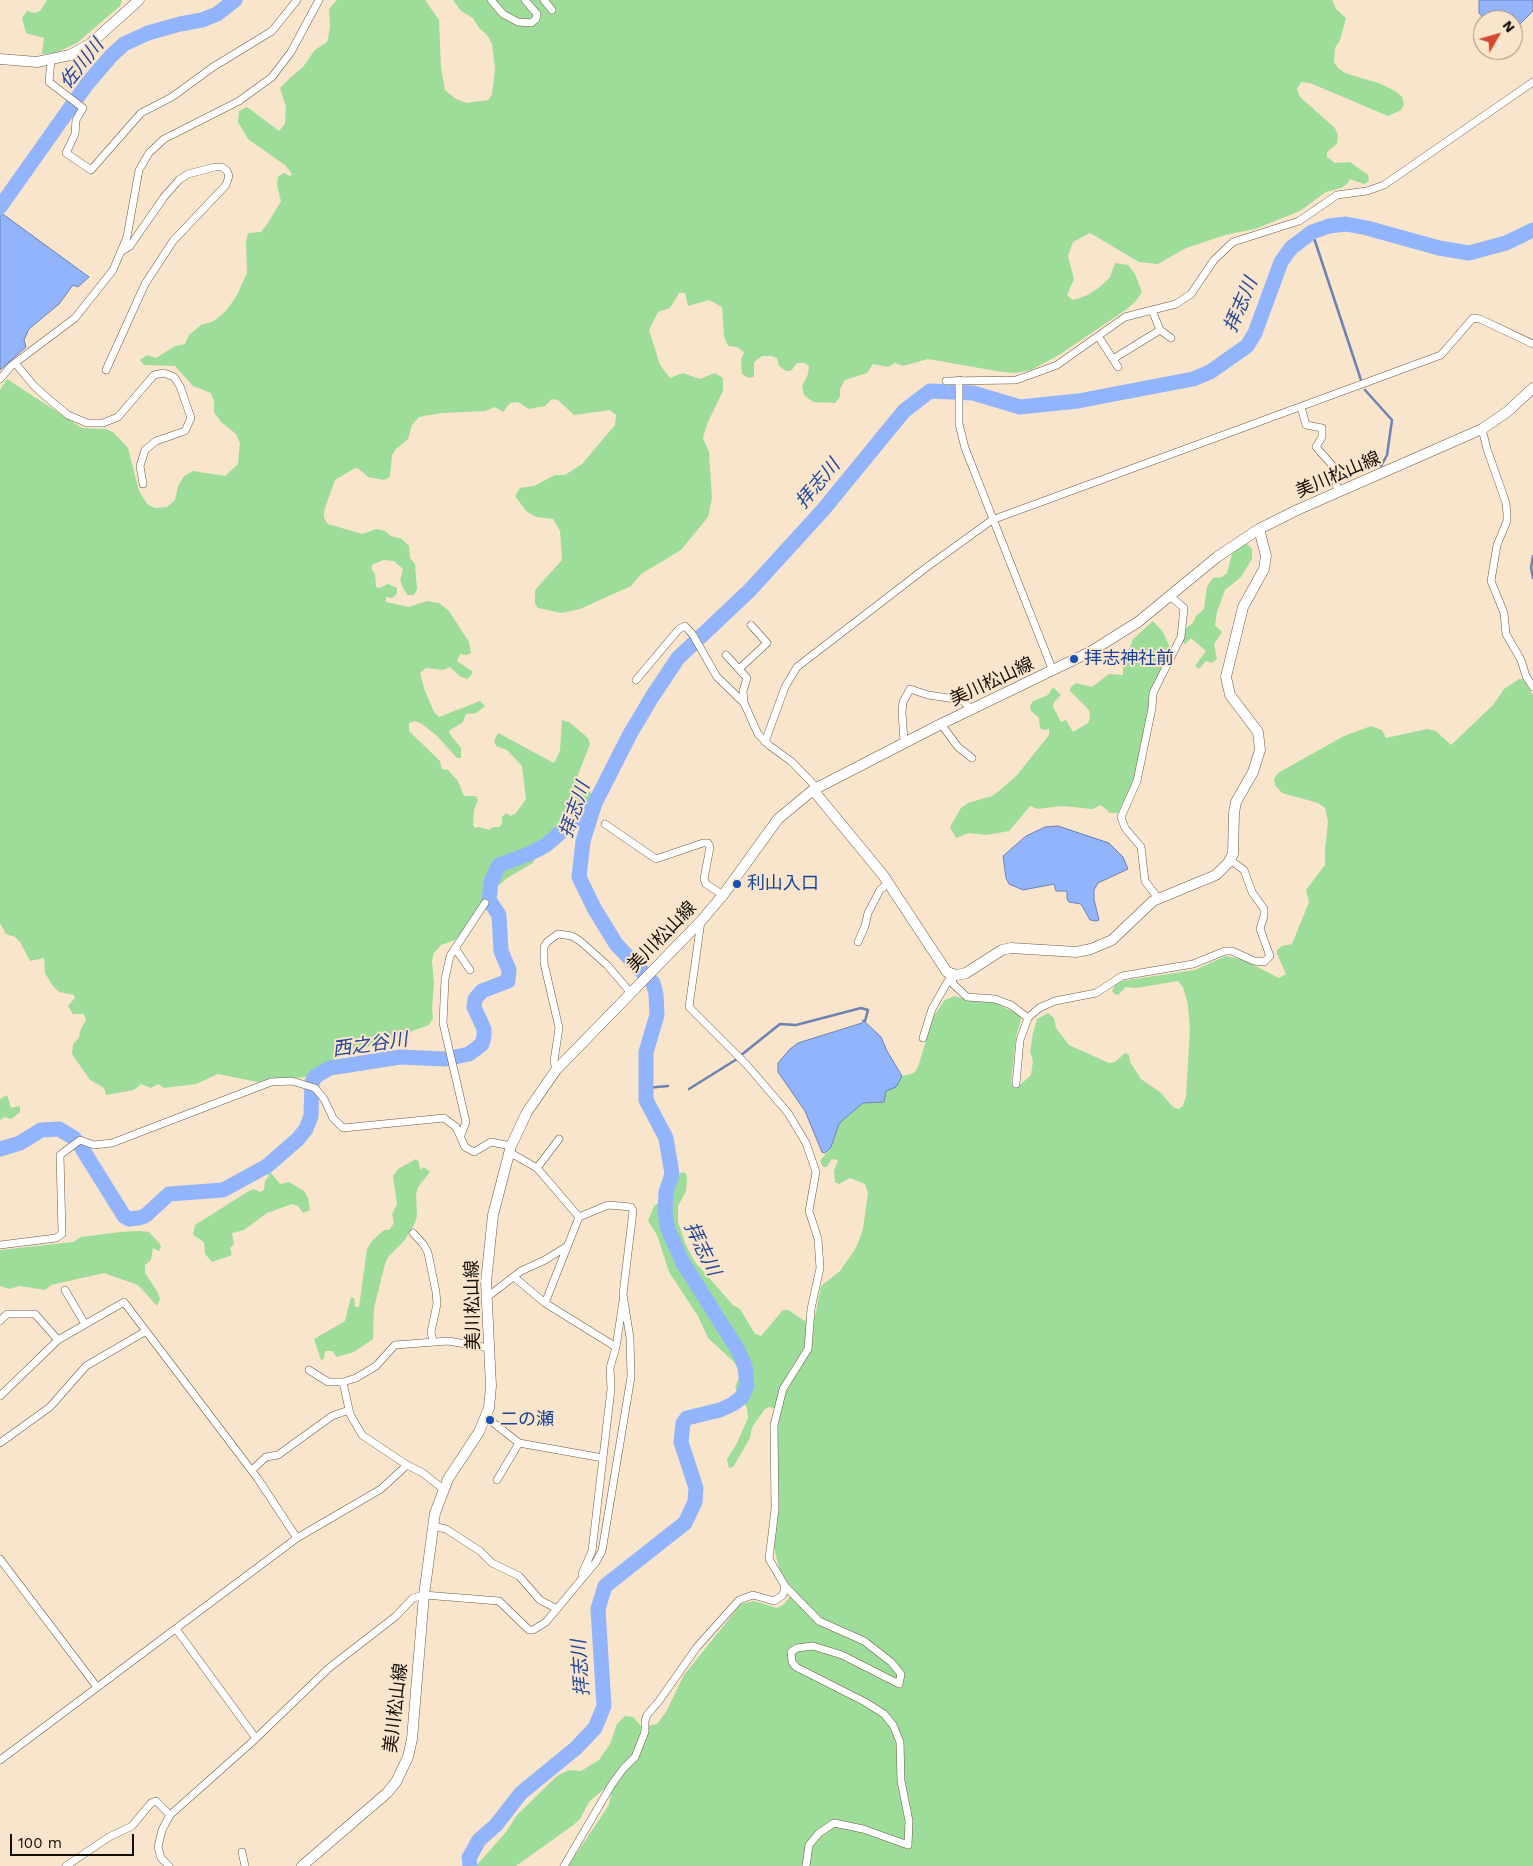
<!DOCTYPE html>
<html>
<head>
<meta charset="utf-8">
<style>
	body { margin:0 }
	#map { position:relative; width:1533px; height:1866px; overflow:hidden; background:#f9e5cc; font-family:"Work Sans",sans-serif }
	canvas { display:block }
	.north { position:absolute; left:1473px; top:10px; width:50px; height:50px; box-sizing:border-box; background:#f9e5cc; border:1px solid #9d8f7c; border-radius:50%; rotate:52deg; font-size:14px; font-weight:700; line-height:20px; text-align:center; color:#140d05 }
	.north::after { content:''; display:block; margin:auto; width:18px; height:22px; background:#d54931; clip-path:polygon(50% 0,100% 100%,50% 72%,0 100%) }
	.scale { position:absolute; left:10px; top:1834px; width:124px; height:22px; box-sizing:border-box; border:2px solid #140d05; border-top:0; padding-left:6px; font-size:15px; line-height:18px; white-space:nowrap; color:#140d05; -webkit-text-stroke:4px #f9e5cc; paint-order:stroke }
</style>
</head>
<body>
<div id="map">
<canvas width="1533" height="1866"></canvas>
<div class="north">N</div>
<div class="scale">100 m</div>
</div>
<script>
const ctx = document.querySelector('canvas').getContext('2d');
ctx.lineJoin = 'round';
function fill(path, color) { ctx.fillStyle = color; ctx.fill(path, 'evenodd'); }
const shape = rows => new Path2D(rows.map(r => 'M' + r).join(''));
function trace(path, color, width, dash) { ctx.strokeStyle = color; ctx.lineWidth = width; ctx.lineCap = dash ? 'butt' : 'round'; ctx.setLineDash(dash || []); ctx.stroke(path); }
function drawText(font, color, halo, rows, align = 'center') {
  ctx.font = font + ' "Work Sans","Noto Sans JP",sans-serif'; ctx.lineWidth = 4; ctx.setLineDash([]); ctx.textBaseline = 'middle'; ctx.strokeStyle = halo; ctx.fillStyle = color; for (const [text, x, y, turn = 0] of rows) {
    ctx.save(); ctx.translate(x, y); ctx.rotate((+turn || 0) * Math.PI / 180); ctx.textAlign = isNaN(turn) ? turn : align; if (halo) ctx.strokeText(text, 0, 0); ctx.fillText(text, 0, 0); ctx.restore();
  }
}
fill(shape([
	[47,0,122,0,120,6,77,43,55,53,42,54,44,38,26,33,22,18,27,11,35,13,40,11],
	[337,0,425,0,439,20,441,68,445,90,456,99,467,103,488,100,492,95,495,69,492,44,488,36,479,28,473,18,461,11,453,0,1332,0,1336,9,1346,18,1340,40,1335,48,1334,62,1338,68,1345,73,1381,84,1395,91,1402,97,1404,104,1401,110,1388,116,1310,83,1301,82,1297,89,1300,97,1335,128,1338,136,1337,144,1327,152,1327,157,1335,163,1350,162,1368,175,1369,181,1364,184,1350,179,1348,183,1341,188,1326,192,1300,211,1255,229,1225,235,1184,249,1158,264,1139,262,1090,233,1073,242,1068,256,1074,279,1067,295,1073,300,1088,295,1101,286,1110,277,1115,263,1128,265,1135,274,1142,292,1135,302,1127,309,1059,355,1031,370,1016,373,1002,372,928,359,903,366,895,363,888,367,873,364,867,373,845,380,840,389,840,397,835,403,813,402,804,395,802,386,808,374,809,366,805,363,797,363,791,371,786,371,779,366,777,358,771,356,762,356,754,362,754,377,748,378,742,374,741,360,744,352,737,347,728,346,724,336,722,307,709,300,688,306,685,293,679,293,670,308,658,312,649,330,660,365,670,378,683,373,700,379,715,373,723,378,723,391,707,424,703,438,709,452,712,499,708,517,681,550,641,574,631,586,580,609,562,613,538,608,535,604,535,590,562,560,560,531,553,519,536,517,526,511,515,496,520,488,534,486,555,475,565,475,582,464,615,425,616,415,610,410,574,415,558,400,552,399,545,406,529,409,518,402,510,403,503,412,495,407,485,411,442,413,419,417,412,425,408,439,396,449,392,455,390,477,384,480,368,477,359,469,355,468,335,480,324,511,324,518,328,524,362,534,376,529,385,531,391,536,402,539,409,546,410,558,415,564,417,589,414,595,408,595,404,590,400,580,403,569,394,561,384,560,373,564,371,568,375,574,376,587,379,588,388,584,397,588,397,594,392,598,386,597,386,602,409,607,427,601,439,603,449,611,469,642,471,653,466,655,460,654,457,661,473,672,468,679,461,677,450,667,443,670,426,668,420,673,425,691,434,712,439,717,480,701,485,706,476,713,466,714,463,722,450,730,449,733,461,748,461,758,457,758,437,736,422,724,415,721,409,723,409,731,440,761,442,769,448,770,458,781,464,796,476,796,478,800,474,810,473,825,475,828,479,827,489,830,493,827,500,827,502,823,502,817,506,813,511,816,516,813,526,799,522,766,507,750,496,746,494,741,498,733,554,763,560,751,562,720,569,722,588,738,590,744,576,780,583,790,590,792,593,796,591,800,537,848,533,863,507,878,485,898,470,923,455,940,441,945,434,953,432,961,434,983,432,1009,433,1018,429,1025,335,1059,306,1077,257,1082,218,1074,196,1084,164,1088,158,1084,151,1088,141,1084,134,1090,106,1095,104,1088,90,1080,72,1054,73,1044,79,1038,80,1031,86,1020,84,1014,73,1014,68,1006,75,998,74,995,59,992,53,986,45,973,44,958,30,961,20,942,15,937,6,934,0,923,0,390,7,379,82,428,106,429,113,432,128,448,139,491,147,504,155,508,167,507,175,500,178,486,184,476,193,471,225,476,238,464,240,443,236,434,221,422,214,412,214,402,211,393,193,386,175,366,144,365,140,360,147,355,156,358,175,346,185,344,189,335,201,325,214,321,225,312,236,297,247,273,246,241,248,233,261,232,268,223,281,201,277,185,278,177,284,173,290,176,292,174,286,166,248,139,238,122,239,111,247,107,279,131,285,124,286,107,280,88,291,77,303,67,315,50,327,42,330,28,329,9],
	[1247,544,1252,549,1252,559,1241,577,1225,590,1217,612,1215,625,1222,632,1214,644,1217,659,1212,663,1206,661,1199,669,1195,666,1206,651,1191,638,1185,644,1182,642,1186,628,1193,623,1196,616,1204,609,1207,587,1213,578,1222,577,1227,573,1232,554,1242,545],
	[1153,621,1163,632,1171,650,1150,691,1150,707,1134,779,1118,813,1110,813,1101,805,1092,809,1061,806,1038,809,1030,806,1009,831,987,835,969,833,956,838,950,827,961,808,968,803,992,796,999,791,1017,775,1049,735,1049,729,1043,730,1040,728,1039,718,1031,711,1030,706,1033,701,1048,695,1053,687,1061,695,1054,702,1053,707,1061,722,1066,720,1073,732,1088,723,1090,718,1089,710,1070,691,1071,687,1076,683,1092,687,1109,674,1123,675,1123,666,1133,639],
	[1519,679,1523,679,1533,695,1533,1866,568,1866,609,1805,611,1794,604,1789,589,1802,580,1819,572,1826,516,1866,476,1866,506,1832,517,1815,557,1776,569,1770,581,1771,599,1760,610,1744,617,1724,625,1716,633,1717,642,1727,657,1724,666,1712,684,1675,741,1604,754,1601,777,1608,783,1605,789,1598,791,1587,780,1571,772,1540,777,1523,779,1498,775,1458,780,1410,770,1407,765,1409,752,1427,750,1438,733,1467,729,1468,727,1459,736,1445,748,1418,747,1408,735,1387,740,1375,735,1363,708,1338,698,1316,669,1272,657,1235,648,1221,654,1206,671,1194,681,1172,686,1173,687,1179,686,1191,678,1206,678,1222,686,1245,695,1262,733,1305,740,1309,755,1334,761,1336,783,1310,788,1310,805,1321,815,1317,821,1286,840,1271,856,1248,863,1229,868,1193,865,1184,850,1178,839,1184,835,1182,834,1171,838,1160,832,1159,827,1167,823,1167,820,1161,831,1147,839,1124,844,1119,863,1103,884,1102,886,1091,902,1076,914,1073,918,1067,933,1017,945,1000,955,996,967,1000,993,1002,1018,1014,1021,1019,1016,1037,1011,1082,1013,1086,1021,1084,1031,1075,1033,1061,1030,1052,1033,1033,1037,1019,1048,1013,1054,1018,1056,1028,1069,1045,1109,1063,1115,1062,1125,1053,1129,1055,1130,1062,1141,1079,1160,1092,1173,1107,1178,1109,1183,1106,1186,1096,1190,1030,1188,1005,1183,987,1178,981,1136,988,1126,987,1118,995,1114,994,1112,991,1115,985,1122,981,1195,970,1226,956,1244,960,1279,978,1286,974,1277,954,1277,950,1282,946,1292,944,1309,902,1306,890,1325,865,1325,850,1328,821,1325,808,1318,803,1282,793,1275,785,1274,779,1278,773,1344,736,1371,726,1382,730,1386,738,1427,729,1436,731,1451,745,1493,705,1504,689],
	[7,1095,11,1108,20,1106,20,1112,11,1119,4,1117,0,1120,0,1099],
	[310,1097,314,1098,316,1102,313,1127,303,1141,270,1172,280,1184,289,1182,304,1191,308,1198,310,1210,303,1213,298,1206,292,1204,267,1213,244,1230,232,1233,234,1244,230,1248,232,1255,212,1262,205,1254,204,1242,193,1235,195,1225,249,1191,253,1189,261,1192,264,1190,265,1181,269,1176,264,1165,266,1161,284,1147,301,1128,306,1120],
	[416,1159,419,1162,420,1170,424,1167,430,1172,418,1187,416,1195,417,1216,414,1225,404,1241,388,1257,385,1264,374,1308,373,1339,354,1352,337,1357,332,1351,325,1351,324,1359,321,1360,314,1339,345,1321,351,1297,354,1298,355,1307,359,1307,367,1249,372,1241,384,1230,389,1230,394,1223,392,1214,397,1204,393,1176,398,1169],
	[141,1231,149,1232,160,1244,161,1248,159,1251,153,1248,151,1260,145,1265,145,1273,157,1291,160,1299,157,1306,138,1285,104,1273,51,1285,45,1290,20,1286,9,1289,0,1286,0,1250,73,1242,81,1237,120,1232]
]), '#9edc9a');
const water = shape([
	[1479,0,1533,0,1533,11,1513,31,1513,20,1485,20,1479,13,1479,0],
	[0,212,89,277,78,287,73,285,59,304,29,329,24,340,26,347,0,370,0,212],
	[1058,826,1109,843,1123,857,1128,869,1098,883,1094,890,1094,899,1099,920,1096,921,1090,920,1081,904,1069,902,1067,899,1067,891,1056,891,1054,884,1023,890,1009,884,1006,878,1003,856,1026,836,1045,827,1058,826],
	[863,1020,881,1037,887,1051,902,1076,896,1087,886,1091,884,1102,863,1103,844,1119,839,1124,831,1147,825,1153,822,1152,805,1111,778,1072,778,1063,790,1049,798,1043,862,1023,863,1020]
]);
fill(water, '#91b4fd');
trace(water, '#6c82b3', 1);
trace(shape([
	[1312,232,1361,380],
	[1365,390,1392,420,1387,455,1381,466],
	[1533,556,1531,568,1533,578],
	[740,1056,780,1024,796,1025,861,1008,868,1010,865,1021],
	[646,1088,668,1086],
	[689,1089,737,1059]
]), '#6c82b3', 2.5);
trace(shape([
	[0,207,87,84,111,56,124,44,148,33,180,24,202,20,217,14,235,0],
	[0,1149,20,1143,41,1130,59,1129,74,1138,81,1147,124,1216,129,1219,138,1218,145,1216,169,1194,223,1190,267,1166,298,1139,306,1129,311,1116,312,1082,316,1076,330,1068,400,1057,445,1059,469,1054,482,1044,484,1036,484,1029,474,1007,475,999,482,991,508,981,509,970,501,951,499,915,489,900,491,882,499,865,529,854,546,845,595,803],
	[470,1866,469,1858,479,1840,496,1825,521,1793,576,1748,595,1728,604,1706,598,1609,605,1586,685,1523,695,1502,696,1488,681,1442,683,1423,687,1418,720,1410,733,1404,742,1397,747,1385,745,1366,738,1350,683,1263,668,1229,665,1212,666,1192,672,1174,666,1138,646,1100,646,1052,657,1015,656,994,653,983,616,944,594,908,579,877,583,841,595,803,630,734,652,697,678,658,750,590,823,510,904,411,930,391,973,393,1020,407,1078,401,1193,379,1210,372,1247,346,1255,333,1281,262,1291,248,1312,232,1329,226,1346,224,1367,228,1439,248,1469,253,1506,243,1533,230]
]), '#91b4fd', 15);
const street = shape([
	[491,0,503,14,518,22,531,23,536,19,537,14,525,0],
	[544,0,552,10],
	[51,60,49,82,83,108,76,120,75,134,66,153,91,170,141,113,172,97,213,67,272,31,297,0],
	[1152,310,1160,330,1171,338],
	[1098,336,1118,367],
	[1113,359,1160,330],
	[15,363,35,387,51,401,68,415,87,423,103,423,118,417,154,375,164,373,174,377,180,386,191,418,185,431,156,441,145,450,140,466,143,484],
	[106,370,145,284,173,241,226,185,229,176,227,171,222,167,215,167,188,174,179,180,164,197,130,246,122,251],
	[0,379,11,366,75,318,113,270,127,237,139,170,149,153,164,139,239,101,272,77,291,52,319,0],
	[959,380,959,424,965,448,1053,671],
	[946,381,1016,380,1030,375,1057,365,1125,317,1176,304,1191,294,1214,260,1233,242,1299,221,1337,195,1367,191,1384,185,1533,82],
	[1301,407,1306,425,1322,428,1322,437,1316,447,1332,465,1338,492],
	[1482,429,1487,449,1506,503,1507,514,1507,521,1497,545,1491,581,1504,613,1506,634,1521,660,1526,676,1533,687],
	[726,655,747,678,743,691,744,703],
	[739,669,767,643,751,625],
	[636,680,679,629,685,626,693,635,717,677,744,703,758,734,770,746,792,762,817,788],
	[941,724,958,747,972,758],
	[765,742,785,687,797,667,927,567,992,520,1441,355,1473,318,1480,319,1533,344],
	[904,742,902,712,903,702,910,689,928,695,962,700,971,709],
	[605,824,656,859,703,843,708,843,710,847,704,879,706,884,723,895],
	[1158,898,1145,881,1141,847,1125,828,1121,817,1137,781,1152,708,1153,693,1181,637,1184,608,1170,596],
	[701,921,689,1007,747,1065,788,1113,806,1143,816,1172,809,1211,818,1239,820,1268,811,1309,808,1349,783,1389,774,1425,775,1509,769,1559,785,1586,819,1621,864,1641,891,1662,901,1674,899,1684,842,1655,813,1646,797,1648,791,1652,792,1662,796,1667,865,1702,884,1714,893,1725,900,1742,901,1781,909,1821,908,1845,863,1829,834,1823,819,1833,809,1845,806,1866],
	[858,942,865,926,868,913,880,890,888,883],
	[455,948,470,970],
	[952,974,953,984,967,997,995,999,1011,1005,1028,1018,1039,1008,1055,1001,1096,993,1122,976,1193,964,1225,951,1232,951,1254,961,1264,962,1270,956,1260,929,1264,916,1264,909,1252,892,1244,870,1230,860],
	[923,1038,932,1009,952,974],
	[556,1070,554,1061,559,1028,544,963,544,947,547,942,558,934,572,936,580,941,607,965,631,993],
	[1016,1084,1020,1040,1028,1018],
	[461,1135,466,1122,443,1023,445,979,450,956,485,903],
	[537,1168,559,1139],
	[579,1217,545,1303,616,1347,610,1368,611,1389,592,1551,582,1574],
	[413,1233,424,1245,428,1253,436,1292,437,1304,431,1332,433,1341],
	[0,1245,56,1238,62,1234,60,1155,80,1140,94,1145,112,1143,271,1082,292,1081,315,1088,324,1099,333,1118,343,1128,444,1118,456,1127,465,1147,474,1152,491,1142,511,1146],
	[514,1277,545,1303],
	[65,1290,85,1324],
	[486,1298,521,1271,545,1260,566,1247],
	[0,1321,7,1314,35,1314,58,1340],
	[616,1347,623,1301],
	[309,1370,328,1382,343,1382,356,1378,376,1366,395,1345,448,1341,489,1348],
	[343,1382,350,1414,362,1435,407,1465],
	[0,1396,58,1340,124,1302,258,1479,297,1538],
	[486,1417,519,1443,603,1458],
	[0,1443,50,1407,86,1366,146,1331],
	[252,1470,266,1457,278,1455,332,1416,349,1410],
	[497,1480,519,1443],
	[432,1526,446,1529,480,1551,492,1563,519,1576,540,1600,557,1609],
	[0,1559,97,1687],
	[176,1629,255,1737],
	[0,1760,297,1538,381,1489,407,1465,423,1473,443,1489],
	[242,1852,245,1866],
	[66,1866,109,1837,132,1826,151,1803,156,1801,170,1815],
	[169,1866,161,1858,158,1847,162,1830,170,1815,251,1743,329,1668,396,1616,413,1598,424,1595,499,1601,529,1630,533,1630,546,1622,596,1562,602,1551,631,1377,630,1338,623,1294,633,1211,631,1207,608,1205,579,1217,537,1168,509,1152],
	[564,1866,612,1784,623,1769,635,1757,645,1732,645,1721,647,1715,659,1701,697,1647,739,1600,753,1595,774,1601,783,1595,785,1586]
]);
const secondary = shape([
	[0,59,37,62,70,55,90,44,139,0],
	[813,790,883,875,947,972,957,975,966,973,1002,950,1011,948,1076,952,1091,949,1112,940,1153,901,1216,875,1228,863,1233,854,1234,813,1236,802,1253,772,1260,750,1258,732,1230,695,1226,677,1243,607,1264,569,1266,556,1259,529],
	[302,1866,387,1793,396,1782,408,1757,412,1739,424,1595,435,1513,448,1479,479,1432,489,1408,491,1386,486,1282,493,1215,511,1146,527,1112,556,1070,701,921,723,895,778,819,813,790,941,724,1090,652,1138,622,1217,557,1259,529,1297,510,1482,429,1507,412,1533,388]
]);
trace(street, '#6c5b46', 8);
trace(secondary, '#6c5b46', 11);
trace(street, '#fff', 7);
trace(secondary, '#fff', 10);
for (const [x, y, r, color] of [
	[1074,659,5,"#1a4fb4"],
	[737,884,5,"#1a4fb4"],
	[490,1420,5,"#1a4fb4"]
]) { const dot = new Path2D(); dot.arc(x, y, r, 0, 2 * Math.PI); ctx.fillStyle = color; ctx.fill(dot); trace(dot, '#f9e5cc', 2); }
drawText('18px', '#140d05', '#f9e5cc', [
	["美川松山線",1338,475,-23],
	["美川松山線",992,682,-25],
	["美川松山線",662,937,-46],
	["美川松山線",473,1305,-91],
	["美川松山線",396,1708,-83]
]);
drawText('18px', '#164399', '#f9e5cc', [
	["拝志神社前",1084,659],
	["利山入口",747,884],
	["二の瀬",500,1420]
], 'left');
drawText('italic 19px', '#24479a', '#f9e5cc', [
	["佐川川",82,64,-51],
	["拝志川",1241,305,-67],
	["拝志川",818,484,-50],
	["拝志川",575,810,-71],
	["西之谷川",370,1045,-8],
	["拝志川",702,1249,64],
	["拝志川",581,1668,-94]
]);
</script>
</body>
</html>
